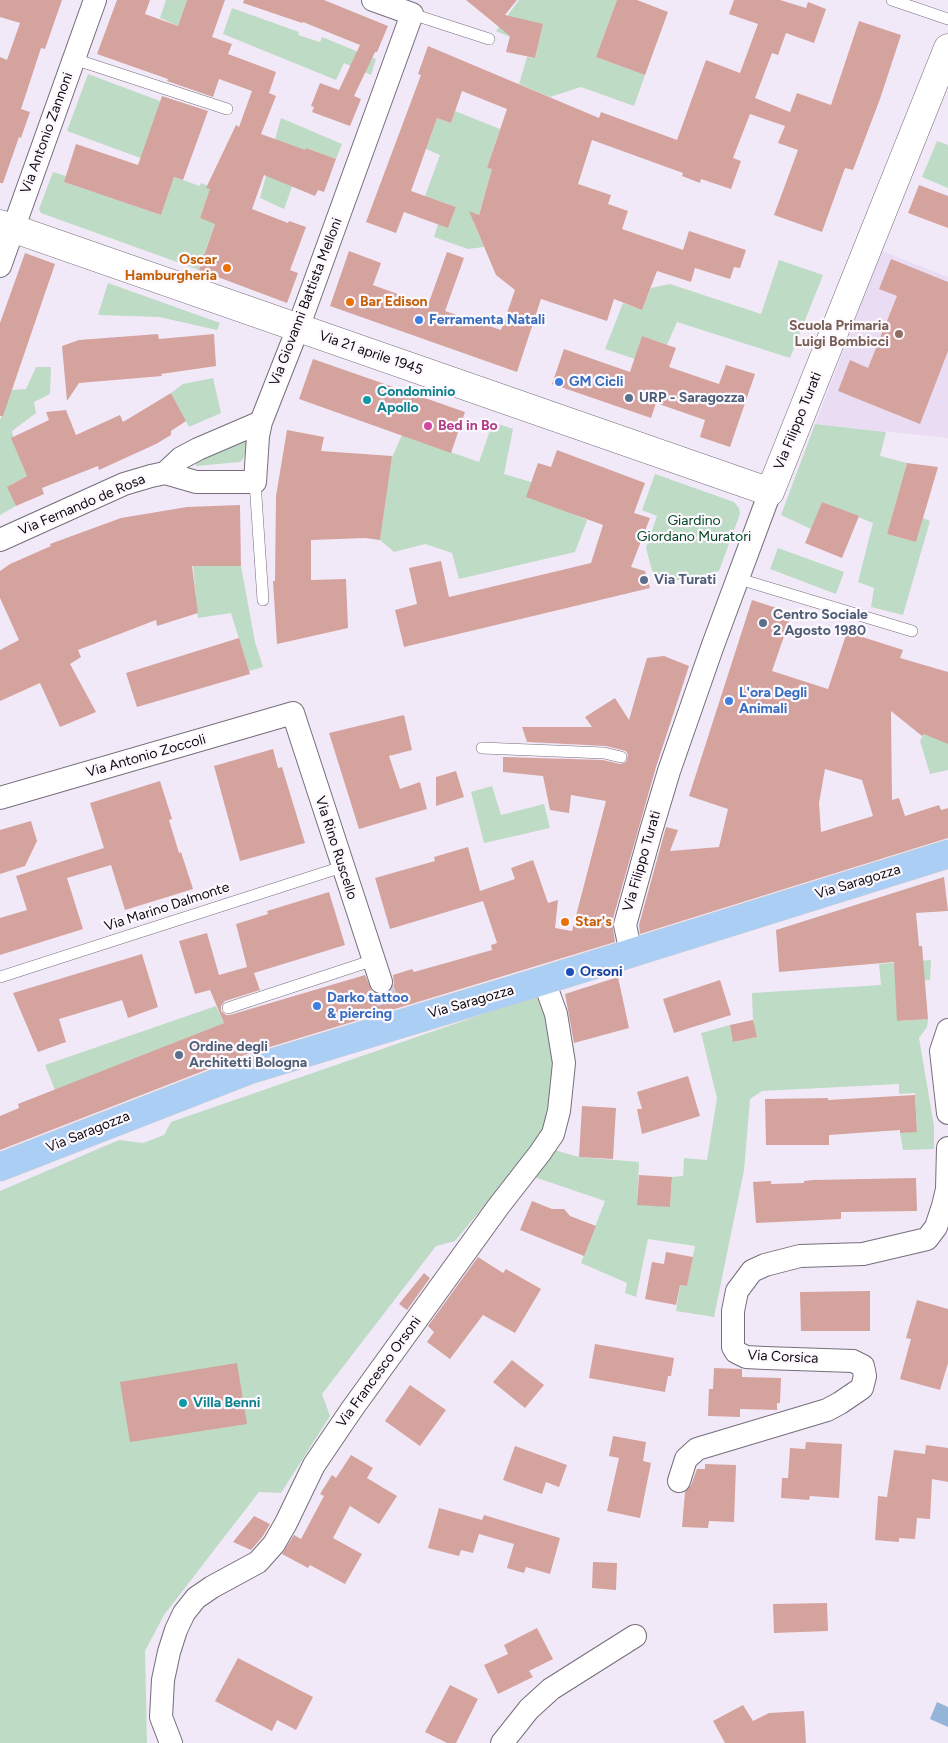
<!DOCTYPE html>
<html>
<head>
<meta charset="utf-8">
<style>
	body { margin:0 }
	canvas { display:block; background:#f2e9f8 }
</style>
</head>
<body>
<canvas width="948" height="1743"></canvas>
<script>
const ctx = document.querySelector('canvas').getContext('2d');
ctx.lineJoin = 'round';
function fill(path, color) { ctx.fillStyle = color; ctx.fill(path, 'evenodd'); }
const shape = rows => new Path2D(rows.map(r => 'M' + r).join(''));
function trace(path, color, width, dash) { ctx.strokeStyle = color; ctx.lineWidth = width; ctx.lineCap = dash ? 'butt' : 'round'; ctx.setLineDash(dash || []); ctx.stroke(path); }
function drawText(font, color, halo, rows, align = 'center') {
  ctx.font = font + ' Figtree,sans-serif'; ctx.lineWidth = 4.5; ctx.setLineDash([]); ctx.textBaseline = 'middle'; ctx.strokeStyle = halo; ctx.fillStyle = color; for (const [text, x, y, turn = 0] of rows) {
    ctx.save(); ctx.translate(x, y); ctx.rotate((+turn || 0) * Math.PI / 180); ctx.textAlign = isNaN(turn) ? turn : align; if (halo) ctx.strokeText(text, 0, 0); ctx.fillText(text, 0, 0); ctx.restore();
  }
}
fill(shape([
	[882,251,948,277,948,438,815,424]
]), '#eaddf3');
fill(shape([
	[166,0,187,0,178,26,160,18],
	[519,0,617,0,596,57,645,75,634,106,581,87,550,97,519,84,527,57,535,58,543,24,512,27,510,37,496,31],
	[232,8,299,32,298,35,320,42,322,37,376,59,371,75,344,63,336,80,223,34],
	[88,74,160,101,154,163,67,131],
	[455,111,500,129,487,168,492,169,486,190,477,221,473,221,484,247,468,249,434,237,438,224,448,228,456,207,425,196,440,155,426,149,437,118,451,123],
	[281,118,342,144,336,159,306,148,284,209,260,198,266,176,278,141,275,139],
	[937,141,948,145,948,188,922,177],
	[53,172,66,176,64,182,161,215,174,177,200,186,201,183,211,187,200,218,215,223,199,270,41,213,39,209],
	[779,260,823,275,790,358,677,322,667,345,642,336,635,359,605,349,623,303,642,310,651,288,670,284,761,314],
	[108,283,220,323,217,330,159,317,98,315],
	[36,367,51,367,50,394,34,402,36,413,12,431,16,449,27,476,12,484,10,492,16,506,0,515,0,420,12,390,26,389],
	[213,378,221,413,189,427,171,393,183,384],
	[493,422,513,429,504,474,531,482,573,514,587,520,575,552,459,579,452,553,425,544,394,552,380,540,391,460,402,435,479,462],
	[815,424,886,432,880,456,907,463,887,534,916,542,923,518,930,521,903,615,871,607,874,588,858,582,873,523,822,502,811,529,781,515],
	[242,439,246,441,247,449,243,459,240,462,196,466,196,461],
	[655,474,734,502,739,508,740,514,719,571,656,585,646,548,657,516,642,510],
	[778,548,844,572,836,594,770,569],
	[209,564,209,566,241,566,255,642,263,667,249,671,231,613,198,618,193,566],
	[925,731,948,740,948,770,930,774,920,741],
	[492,786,501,815,544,804,550,828,484,843,471,792],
	[931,960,930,980,896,983,898,1021,928,1019,927,1027,919,1038,934,1126,934,1149,903,1150,900,1133,917,1131,915,1093,899,1094,899,1084,762,1091,750,1099,744,1170,714,1317,676,1311,680,1285,687,1286,695,1246,648,1239,636,1297,625,1293,627,1283,581,1263,605,1201,534,1177,551,1149,579,1157,639,1162,637,1204,670,1207,672,1177,683,1176,684,1158,707,1160,717,1098,701,1033,730,1025,734,1042,756,1037,753,1020,752,993,881,985,879,964],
	[541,994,555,1066,549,1121,533,1147,455,1241,436,1246,322,1394,330,1416,281,1493,259,1492,164,1615,145,1651,147,1743,0,1743,0,1191,119,1140,143,1143,164,1135,171,1122],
	[216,1006,224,1023,55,1090,45,1065]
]), '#bedbc5');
fill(shape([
	[937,1702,948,1707,948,1727,930,1719]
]), '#95b5d8');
fill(shape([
	[0,0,62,0,45,49,41,48,21,109,30,112,21,138,19,137,3,183,0,183,0,57,7,60,20,23,0,17],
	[117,0,150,0,145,14,178,26,187,0,225,0,212,37,232,44,228,54,276,72,269,93,276,96,261,134,305,150,306,148,336,159,324,192,318,190,315,196,264,175,252,209,288,223,289,221,306,227,290,270,298,273,287,303,199,270,215,224,200,218,210,189,206,188,236,125,239,127,252,91,219,79,213,97,167,81,168,79,97,54],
	[244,0,324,0,388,26,377,52,375,52,354,96,361,99,350,126,312,112,314,107,311,106,320,83,339,90,360,45,303,22,302,23,243,3],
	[466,0,517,0,505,15,543,24,535,58,506,52,510,36],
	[617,0,637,0,668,12,645,75,596,57],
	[734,0,780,0,806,8,808,2,826,9,814,43,786,33,778,55,772,53,755,98,790,112,797,93,831,105,859,21,901,35,880,99,853,170,845,168,822,232,774,215,798,150,778,143,785,126,750,114,733,158,741,161,731,189,701,179,700,183,682,176,683,173,592,140,578,184,611,195,608,204,628,211,622,229,683,250,689,231,746,250,740,268,734,267,730,279,695,268,691,282,657,271,642,310,614,299,607,321,541,299,517,372,330,306,349,251,381,263,373,285,428,305,447,252,464,258,445,311,501,330,515,290,496,275,469,211,479,215,492,169,487,168,507,109,462,91,451,123,437,118,411,191,456,207,448,228,404,212,396,233,366,222,421,75,418,74,428,46,599,118,601,112,677,140,706,60,740,73,758,24,729,14],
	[162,96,208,111,183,180,174,177,161,215,64,182,76,144,138,165],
	[919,185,948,196,948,228,908,213],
	[25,253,55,264,3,416,0,416,0,323],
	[891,259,948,282,948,351,920,424,838,391,850,360,868,368,897,296,879,289],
	[158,334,159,339,214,334,216,366,161,374,162,376,79,383,67,401,62,346,79,340],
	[642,336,676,348,669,367,719,384,726,365,755,374,730,447,700,437,705,420,656,403,651,418,552,384,564,349,630,372],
	[313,359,465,412,451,453,299,399],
	[171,393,186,421,171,431,171,435,156,444,99,470,98,466,42,488,44,494,16,506,7,487,27,476,11,438,49,420,46,412,66,410,76,435,120,415,123,422],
	[287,430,324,437,321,451,392,456,380,540,365,538,311,540,311,580,346,579,348,628,277,644,273,581,275,581,276,496],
	[557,450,645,483,634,513,650,518,631,567,645,571,650,588,404,647,395,610,417,604,409,568,441,561,449,597,591,563,603,525,526,497,538,463,551,467],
	[907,463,938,467,916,542,887,534],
	[822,502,859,516,842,558,805,543],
	[240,505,241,566,192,566,198,613,157,626,156,620,78,650,81,657,70,664,96,712,60,727,40,683,0,701,0,650,19,640,0,598,0,571,10,564,51,546,50,544,121,518,187,507],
	[752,600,792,613,772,671,828,689,847,632,903,650,900,658,948,672,948,744,924,734,922,736,891,711,892,800,899,798,905,816,939,805,941,810,948,808,948,838,640,934,639,925,666,827,678,830,670,851,719,847,728,809,689,796],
	[825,769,862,780,873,816,821,832,819,803],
	[239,638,250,674,137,707,126,673],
	[664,656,689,666,656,767,612,922,615,942,247,1054,0,1150,0,1116,19,1108,18,1104,224,1023,210,990,195,994,179,941,207,933,219,975,247,967,236,924,268,914,267,911,329,892,345,945,254,973,260,990,225,1001,221,1006,221,1011,226,1015,230,1015,365,975,372,991,379,995,386,994,391,990,394,985,393,975,412,969,414,972,492,950,491,945,497,943,483,901,390,929,375,878,435,861,434,857,468,847,480,891,515,879,511,868,533,860,548,903,558,900,555,928,572,931,606,801,571,795,569,813,550,810,543,776,503,772,503,757,603,760,620,764,626,762,628,755,626,751,606,746,527,742,522,727,592,727,585,717,615,698,629,720,647,658],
	[404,715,412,750,389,756,400,789,420,782,427,809,359,829,329,733],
	[273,749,278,768,282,767,305,843,240,861,214,766],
	[456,771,464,797,436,806,436,777],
	[160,781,172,819,169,820,179,853,181,852,193,889,125,910,111,865,67,878,83,929,0,955,0,918,27,910,16,876,104,848,90,803],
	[31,821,37,841,25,866,0,874,0,830],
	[944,877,948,911,916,913,919,946,922,946,928,1019,897,1021,894,962,779,972,776,930],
	[142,954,158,1007,128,1018,122,1000,59,1019,66,1042,38,1052,13,993],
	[618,977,629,1028,574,1043,565,994],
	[720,980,731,1015,674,1033,663,999],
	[753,1020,757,1037,733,1042,730,1025],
	[688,1076,700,1116,642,1134,637,1109,642,1109,637,1092],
	[915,1095,917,1132,900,1133,900,1130,829,1135,829,1145,766,1145,765,1099,828,1098,828,1100],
	[582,1106,616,1108,613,1159,579,1157],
	[639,1175,672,1177,670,1207,637,1205],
	[916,1178,917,1211,841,1212,841,1219,756,1223,753,1182,771,1181,771,1184,804,1183,804,1181,813,1180],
	[532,1201,552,1209,564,1209,570,1216,596,1226,584,1256,520,1230],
	[666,1252,693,1257,687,1286,680,1285,676,1305,645,1299,652,1262,664,1264],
	[478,1257,503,1273,506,1269,541,1289,515,1333,483,1315,450,1359,427,1342,434,1332,428,1326],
	[424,1273,430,1278,407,1310,399,1304],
	[870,1291,870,1331,801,1331,800,1292],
	[917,1300,948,1309,948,1363,940,1390,900,1379,911,1339,906,1338],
	[595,1344,674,1358,671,1376,668,1376,665,1392,589,1378],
	[512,1360,544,1385,525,1408,493,1382],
	[237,1363,247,1424,130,1442,120,1382],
	[714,1368,742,1369,742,1377,781,1378,780,1403,777,1403,777,1410,740,1409,740,1417,708,1416,709,1389,713,1389],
	[410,1385,446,1410,420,1446,385,1421],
	[613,1436,646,1442,643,1461,651,1463,640,1518,607,1511,619,1458,609,1456],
	[806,1442,842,1444,839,1498,810,1496,809,1500,781,1498,782,1478,788,1478,790,1448,805,1449],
	[926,1445,948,1448,948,1482,932,1479,930,1519,917,1518,915,1539,899,1538,899,1542,875,1540,878,1496,887,1497,894,1450,925,1454],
	[515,1446,567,1465,559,1487,546,1482,542,1494,503,1480],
	[351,1455,373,1468,367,1478,397,1496,379,1524,350,1506,333,1538,362,1554,345,1584,310,1565,308,1568,282,1554,294,1535,301,1539,324,1496,320,1494,332,1475,336,1478],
	[705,1464,736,1465,734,1522,709,1521,708,1528,682,1527,685,1492,691,1485,697,1469,705,1469],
	[439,1508,482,1520,484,1515,560,1538,550,1574,526,1567,524,1573,507,1568,514,1544,479,1534,473,1553,461,1550,459,1556,428,1548],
	[254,1516,270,1524,263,1536,251,1550,233,1542],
	[593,1562,617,1563,616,1590,592,1588],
	[827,1603,828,1631,774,1633,773,1604],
	[537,1628,553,1659,529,1671,533,1677,498,1694,484,1665,508,1654,504,1645],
	[238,1658,313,1697,296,1730,277,1720,272,1731,215,1701],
	[450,1685,478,1699,456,1743,447,1743,425,1732],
	[743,1705,753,1721,769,1713,804,1711,806,1743,725,1743,713,1721]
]), '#d5a39e');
trace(shape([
	[381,982,391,1012]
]), '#d0c8d5', 22, [22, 11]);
const lane = shape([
	[892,0,948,19],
	[412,14,489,39],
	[74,59,227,109],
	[255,482,263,600],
	[736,578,912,631],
	[482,748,604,753,621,757],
	[0,977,342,867],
	[228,1008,374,960]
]);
const street = shape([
	[0,266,95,0],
	[165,473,181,458,198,449,261,422],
	[0,540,124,484,151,476,165,473,196,482,255,482,258,436,261,422,298,328,412,14,373,0],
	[0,798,293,713,381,982],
	[633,951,628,939,625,925,651,831,669,771,713,645,770,492],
	[948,1030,941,1051,948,1113],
	[679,1481,686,1459,697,1449,827,1410,840,1403,862,1388,865,1376,863,1366,853,1361,765,1358,746,1357,736,1352,733,1347,733,1311,737,1291,752,1271,765,1265,800,1256,863,1254,927,1239,936,1227,943,1206,947,1189,948,1148],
	[171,1743,161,1717,163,1680,169,1652,176,1630,184,1613,196,1598,212,1587,258,1562,274,1544,286,1523,314,1465,352,1409,498,1207,540,1153,553,1134,559,1111,564,1063,556,1014,547,989,542,981],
	[502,1743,529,1709,551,1689,635,1636]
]);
const secondary = shape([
	[0,224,770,492,948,48]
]);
const primary = shape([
	[0,1167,252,1069,542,981,948,854]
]);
trace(lane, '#766e7b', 12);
trace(street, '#766e7b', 24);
trace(secondary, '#766e7b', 29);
trace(primary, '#cfcecf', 29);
trace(lane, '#fff', 11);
trace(street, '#fff', 22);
trace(secondary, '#fff', 28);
trace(primary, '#abcef5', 28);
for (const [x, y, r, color] of [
	[227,268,5,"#e8710a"],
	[350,302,5,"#e8710a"],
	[419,320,5,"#3f7fe0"],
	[899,334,5,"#8d6e63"],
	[559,382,5,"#3f7fe0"],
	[629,398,5,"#5c6f8a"],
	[367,400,5,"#0f9aa8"],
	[428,426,5,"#d1479c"],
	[644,580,5,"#5c6f8a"],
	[763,623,5,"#5c6f8a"],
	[729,701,5,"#3f7fe0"],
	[565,922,5,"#e8710a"],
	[570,972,5,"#1a4fb4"],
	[317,1006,5,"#3f7fe0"],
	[179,1055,5,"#5c6f8a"],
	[183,1403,5,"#0f9aa8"]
]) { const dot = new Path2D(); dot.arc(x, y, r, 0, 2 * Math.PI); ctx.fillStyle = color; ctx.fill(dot); trace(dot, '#fcf8fe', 2); }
drawText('14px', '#0d0a0f', '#fcf8fe', [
	["Via Antonio Zannoni",47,133,-70],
	["Via Giovanni Battista Melloni",306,302,-69],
	["Via 21 aprile 1945",371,353,19],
	["Via Filippo Turati",798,421,-68],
	["Via Fernando de Rosa",82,505,-23],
	["Via Antonio Zoccoli",146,756,-16],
	["Via Rino Ruscello",336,848,72],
	["Via Filippo Turati",642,861,-74],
	["Via Saragozza",858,882,-17],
	["Via Marino Dalmonte",167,907,-18],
	["Via Saragozza",471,1002,-16],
	["Via Saragozza",88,1132,-22],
	["Via Corsica",783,1357,3],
	["Via Francesco Orsoni",379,1372,-54]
]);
drawText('bold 14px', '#c56008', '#fcf8fe', [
	["Oscar",217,260,"right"],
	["Hamburgheria",217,276,"right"],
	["Bar Edison",360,302],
	["Star's",575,922]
], 'left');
drawText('bold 14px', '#366cbe', '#fcf8fe', [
	["Ferramenta Natali",429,320],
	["GM Cicli",569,382],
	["L'ora Degli",739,693],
	["Animali",739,709],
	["Darko tattoo",327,998],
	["& piercing",327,1014]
], 'left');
drawText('bold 14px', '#785e54', '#fcf8fe', [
	["Scuola Primaria",889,326],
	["Luigi Bombicci",889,342]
], 'right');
drawText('bold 14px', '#0d838f', '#fcf8fe', [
	["Condominio",377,392],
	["Apollo",377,408],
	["Villa Benni",193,1403]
], 'left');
drawText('bold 14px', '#4e5e75', '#fcf8fe', [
	["URP - Saragozza",639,398],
	["Via Turati",654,580],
	["Centro Sociale",773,615],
	["2 Agosto 1980",773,631],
	["Ordine degli",189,1047],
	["Architetti Bologna",189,1063]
], 'left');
drawText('bold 14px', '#b23c85', '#fcf8fe', [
	["Bed in Bo",438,426]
], 'left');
drawText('14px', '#014822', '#fcf8fe', [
	["Giardino",694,521],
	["Giordano Muratori",694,537]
]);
drawText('bold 14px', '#164399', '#fcf8fe', [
	["Orsoni",580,972]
], 'left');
</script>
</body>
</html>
